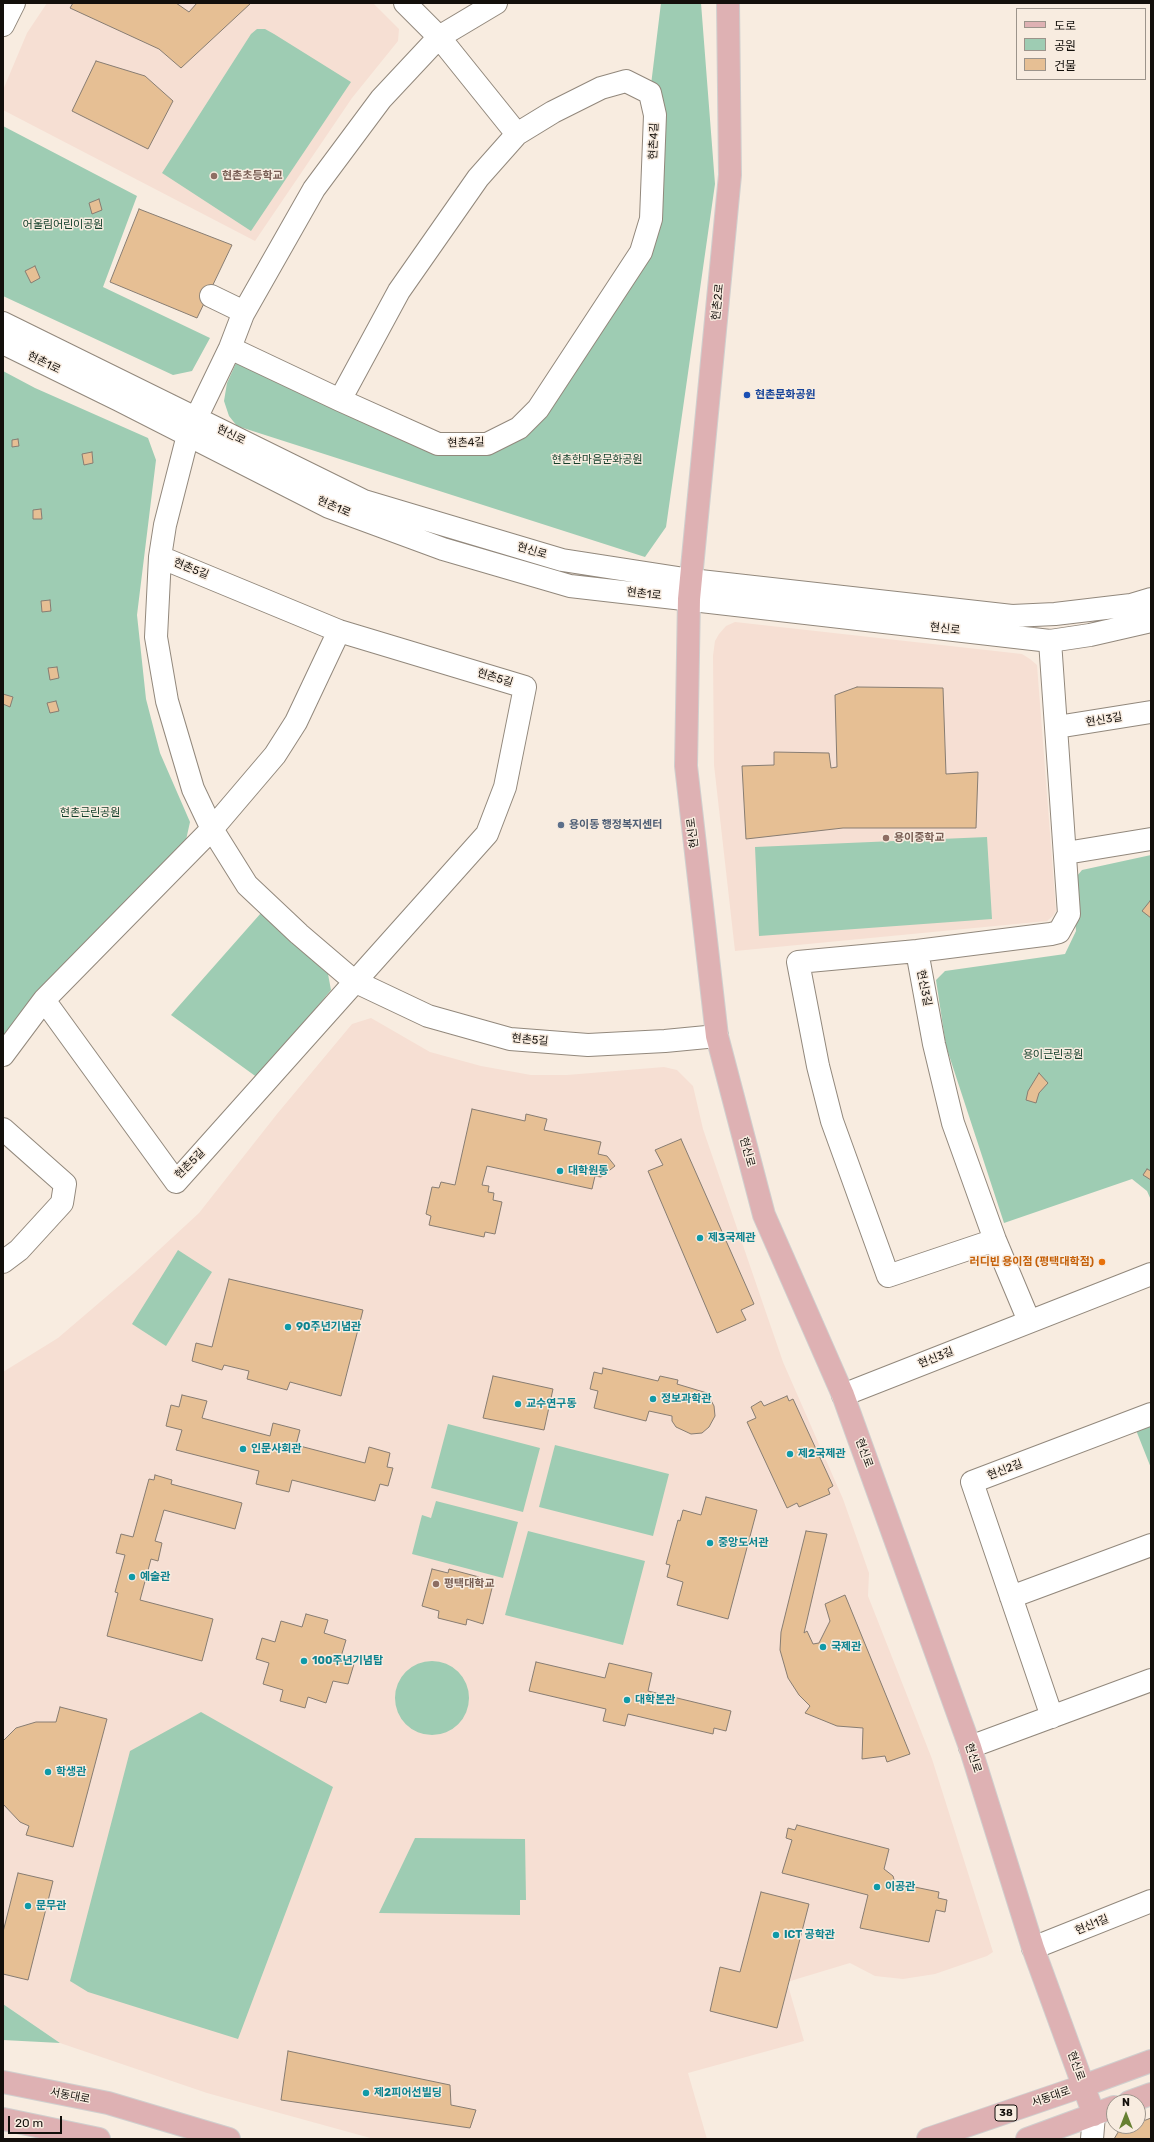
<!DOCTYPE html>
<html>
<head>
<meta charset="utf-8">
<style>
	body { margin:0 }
	#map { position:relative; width:1154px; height:2142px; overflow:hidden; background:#f8ece0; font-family:Rubik,"Noto Sans KR",sans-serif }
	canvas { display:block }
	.frame { position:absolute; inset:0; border:4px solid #130f0b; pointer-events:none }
	.legend { position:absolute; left:1016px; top:8px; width:130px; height:72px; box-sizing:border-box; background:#f8ece0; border:1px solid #9c948b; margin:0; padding:5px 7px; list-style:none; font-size:12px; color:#130f0b }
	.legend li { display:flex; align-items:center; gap:8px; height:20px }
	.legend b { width:20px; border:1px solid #9c948b }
	.north { position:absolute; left:1106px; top:2094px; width:40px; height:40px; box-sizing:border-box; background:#f8ece0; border:1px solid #9c948b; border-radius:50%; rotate:0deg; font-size:11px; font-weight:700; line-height:16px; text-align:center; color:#130f0b }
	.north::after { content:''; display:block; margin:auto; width:14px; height:18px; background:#678032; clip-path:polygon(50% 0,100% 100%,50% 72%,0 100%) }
	.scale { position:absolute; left:8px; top:2116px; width:54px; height:18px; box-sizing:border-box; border:2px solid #130f0b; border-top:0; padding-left:5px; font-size:12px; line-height:14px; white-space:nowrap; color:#130f0b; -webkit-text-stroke:3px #f8ece0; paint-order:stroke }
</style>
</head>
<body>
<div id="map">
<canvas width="1154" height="2142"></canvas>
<div class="frame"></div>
<ul class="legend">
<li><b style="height:5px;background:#deb1b3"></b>도로</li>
<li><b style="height:11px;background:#9eccb3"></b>공원</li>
<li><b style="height:11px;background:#e6bf94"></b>건물</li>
</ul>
<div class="north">N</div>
<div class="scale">20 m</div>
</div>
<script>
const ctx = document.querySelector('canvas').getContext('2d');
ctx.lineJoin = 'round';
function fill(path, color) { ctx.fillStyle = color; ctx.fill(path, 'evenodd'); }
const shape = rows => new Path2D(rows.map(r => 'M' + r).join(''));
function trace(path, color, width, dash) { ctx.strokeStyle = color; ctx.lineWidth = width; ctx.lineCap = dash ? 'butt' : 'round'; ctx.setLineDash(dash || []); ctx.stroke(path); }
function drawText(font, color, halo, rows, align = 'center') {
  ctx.font = font + ' Rubik,"Noto Sans KR",sans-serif'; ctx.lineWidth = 3; ctx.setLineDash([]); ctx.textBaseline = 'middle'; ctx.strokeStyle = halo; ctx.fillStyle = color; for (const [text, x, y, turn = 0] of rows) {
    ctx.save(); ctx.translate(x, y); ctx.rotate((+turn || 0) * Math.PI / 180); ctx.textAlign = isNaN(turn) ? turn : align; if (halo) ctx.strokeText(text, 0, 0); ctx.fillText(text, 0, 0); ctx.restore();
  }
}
fill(shape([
	[47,3,373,3,399,29,398,41,352,98,255,241,3,110,3,90,27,33],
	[735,622,1022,654,1030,659,1037,665,1056,911,1053,916,1047,921,735,951,714,765,713,656,715,641,719,634,726,626],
	[371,1018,430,1052,481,1066,531,1075,567,1075,664,1067,677,1070,693,1086,703,1129,783,1362,843,1499,869,1573,868,1596,932,1759,993,1952,987,1956,935,1974,903,1979,875,1976,850,1963,787,1982,804,2041,688,2073,707,2139,374,2139,207,2093,60,2043,3,2004,3,1372,58,1338,134,1273,199,1213,277,1114,352,1024]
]), '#f6dfd3');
fill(shape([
	[661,3,701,3,715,184,666,527,645,557,237,426,229,416,224,401,227,383,237,361,438,444,516,429,641,252,650,93],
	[257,29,265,29,274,34,351,82,251,231,162,173,251,34],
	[3,126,137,196,103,287,210,338,192,371,173,375,3,296],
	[3,371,35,388,148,438,156,460,137,615,146,699,160,753,190,822,186,840,3,1045],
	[987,837,992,919,759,936,755,847],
	[1151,855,1151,1200,1147,1191,1132,1179,1004,1223,946,1046,936,980,945,971,1065,954,1076,931,1072,882,1082,870],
	[261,913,328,974,331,990,258,1078,171,1015],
	[178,1250,212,1272,166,1346,132,1324],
	[1151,1419,1151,1468,1134,1425],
	[448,1424,540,1448,523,1512,431,1488],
	[555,1445,669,1474,653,1536,539,1507],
	[436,1501,518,1522,503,1578,412,1554,422,1515,431,1518],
	[528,1531,645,1561,623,1645,505,1615],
	'395 1698a37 37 0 1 1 74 0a37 37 0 1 1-74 0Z',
	[201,1712,333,1787,238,2039,88,1992,70,1981,130,1751],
	[415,1838,525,1839,526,1900,520,1900,520,1915,379,1913],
	[3,2004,60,2043,3,2040]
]), '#9eccb3');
const building = shape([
	[73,3,176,3,189,12,197,3,251,3,181,68,159,49,70,8,73,3],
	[96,61,145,76,173,101,148,149,72,111,96,61],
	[99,199,102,210,92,214,89,203,99,199],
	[139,209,232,245,197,318,110,282,139,209],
	[35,266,40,278,31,283,25,271,35,266],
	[18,439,19,446,12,447,12,440,18,439],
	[92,452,93,463,84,465,82,454,92,452],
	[41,509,42,519,33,519,33,510,41,509],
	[50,600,51,611,42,612,41,601,50,600],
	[57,667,59,678,50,680,48,668,57,667],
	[857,687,943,688,946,774,978,772,976,828,843,828,746,839,742,766,774,765,774,752,829,753,831,768,837,767,835,695,857,687],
	[3,694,13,697,10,707,3,704,3,694],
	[56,701,59,711,50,713,47,703,56,701],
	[1150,901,1151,902,1151,918,1142,911,1150,901],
	[1039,1073,1048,1083,1039,1093,1036,1103,1026,1100,1028,1091,1039,1073],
	[472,1109,525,1121,526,1114,547,1119,544,1130,601,1142,598,1154,607,1156,615,1166,601,1177,595,1176,592,1189,487,1166,482,1185,489,1186,488,1192,494,1193,493,1200,502,1202,495,1234,485,1232,484,1237,429,1225,431,1216,426,1214,432,1187,439,1188,441,1182,455,1185,472,1109],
	[681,1139,754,1304,741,1310,746,1320,717,1333,648,1171,663,1165,655,1150,681,1139],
	[1147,1169,1151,1171,1151,1180,1143,1175,1147,1169],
	[229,1279,363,1310,341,1396,290,1382,287,1390,247,1379,249,1371,224,1365,222,1370,192,1361,196,1343,212,1347,229,1279],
	[603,1368,658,1381,660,1376,678,1380,677,1384,707,1393,714,1406,715,1416,709,1427,702,1433,691,1434,676,1427,672,1421,672,1416,649,1411,646,1421,594,1408,598,1391,590,1389,594,1372,602,1374,603,1368],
	[493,1376,553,1389,544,1430,483,1418,493,1376],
	[182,1395,207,1401,202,1418,270,1436,273,1423,300,1430,296,1445,365,1463,369,1447,390,1453,387,1467,393,1468,388,1486,380,1484,375,1501,292,1480,289,1492,256,1484,259,1471,176,1450,182,1430,166,1426,171,1405,179,1407,182,1395],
	[787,1396,789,1401,793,1399,833,1486,828,1489,830,1494,799,1507,797,1503,787,1508,747,1422,756,1418,751,1407,761,1401,764,1406,787,1396],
	[155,1475,172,1480,171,1484,242,1503,235,1529,164,1510,155,1541,162,1543,158,1561,151,1559,140,1600,213,1619,202,1661,107,1636,118,1593,115,1592,125,1555,116,1553,121,1534,133,1537,149,1479,154,1480,155,1475],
	[706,1497,757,1510,728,1619,677,1605,683,1582,667,1577,670,1565,666,1564,678,1520,680,1521,683,1510,701,1515,706,1497],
	[806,1531,827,1534,804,1633,807,1631,813,1644,819,1643,830,1621,825,1604,845,1595,910,1754,887,1762,885,1756,862,1759,863,1728,837,1726,805,1713,810,1706,799,1695,788,1678,780,1650,781,1632,806,1531],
	[432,1569,448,1573,449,1569,479,1577,478,1580,493,1584,483,1624,467,1619,466,1625,438,1618,439,1611,422,1606,432,1569],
	[306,1614,328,1620,324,1633,346,1640,340,1660,354,1664,348,1684,333,1681,326,1703,308,1697,305,1708,280,1701,283,1690,263,1684,269,1663,256,1659,262,1638,275,1642,281,1621,302,1627,306,1614],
	[536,1662,605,1678,609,1663,652,1673,648,1691,731,1711,726,1731,714,1728,713,1734,628,1714,625,1726,603,1721,606,1709,529,1691,536,1662],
	[60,1707,107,1719,73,1847,26,1835,29,1826,20,1822,3,1804,3,1741,16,1728,36,1722,56,1722,60,1707],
	[797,1825,889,1849,884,1869,893,1876,895,1883,939,1892,938,1898,947,1900,945,1912,936,1910,929,1942,860,1928,868,1895,782,1873,792,1840,786,1838,788,1828,795,1830,797,1825],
	[18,1873,53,1881,28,1980,3,1974,3,1932,18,1873],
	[761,1892,809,1904,777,2028,710,2011,720,1967,740,1972,761,1892],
	[288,2051,450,2085,451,2105,476,2110,470,2128,281,2100,288,2051],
	[1151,2118,1151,2139,1114,2139,1120,2129,1129,2126,1138,2126,1138,2123,1151,2118]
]);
fill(building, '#e6bf94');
trace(building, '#887d72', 1);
const minor = shape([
	[405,3,439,37,517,134],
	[496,3,439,37,381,99,314,189,243,314,230,348,188,435,165,525,160,557,156,637,167,701,193,789,212,829,247,885,299,934,354,981,428,1016,510,1039,588,1045,665,1041,717,1036],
	[3,25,14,3],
	[211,296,244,312],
	[3,323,364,501,562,560,691,580,1012,616,1055,614,1131,605,1151,599],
	[3,343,119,400,329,507,443,549,570,586,1050,641,1090,635,1151,621],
	[230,348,340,400,438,444,487,444,519,428,538,409,641,252,651,219,655,115,650,93,626,81,601,88,553,112,517,134,478,178,399,291,340,400],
	[160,557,339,631,525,687,505,787,487,834,176,1182,44,1000,212,829,275,755,296,722,339,631],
	[1057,727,1151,712],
	[1066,853,1151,839],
	[917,951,934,1044,953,1123,995,1240,1029,1321],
	[3,1055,44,1000],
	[3,1129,65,1184,62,1203,19,1250,3,1262],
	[995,1240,888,1276,832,1121,818,1066,798,962,917,951,1051,934,1059,932,1069,914,1050,641],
	[843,1395,1151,1274],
	[1011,1597,1151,1545],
	[1052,1717,972,1482,1151,1414],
	[970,1747,1151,1680],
	[1033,1948,1151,1901],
	[1092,2139,1094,2115]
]);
const major = shape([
	[728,3,730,175,689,599,686,766,717,1036,764,1215,843,1395,970,1747,1033,1948,1094,2115],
	[3,2082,108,2103,229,2139],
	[1129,2102,1151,2094],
	[3,2119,99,2139],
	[928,2139,1083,2086,1151,2061],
	[1027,2139,1114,2107]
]);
trace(minor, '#92887c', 24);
trace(major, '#d0cfce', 24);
trace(minor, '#fff', 22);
trace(major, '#deb1b3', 22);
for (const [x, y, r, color] of [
	[214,176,4,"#8d6e63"],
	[747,395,4,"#1a4fb4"],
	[561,825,4,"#5c6f8a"],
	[886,838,4,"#8d6e63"],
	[560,1171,4,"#0f9aa8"],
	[700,1238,4,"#0f9aa8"],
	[1102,1262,4,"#e8710a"],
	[288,1327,4,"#0f9aa8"],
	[653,1399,4,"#0f9aa8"],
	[518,1404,4,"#0f9aa8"],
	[243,1449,4,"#0f9aa8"],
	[790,1454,4,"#0f9aa8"],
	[710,1543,4,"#0f9aa8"],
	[132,1577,4,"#0f9aa8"],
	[436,1584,4,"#8d6e63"],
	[823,1647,4,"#0f9aa8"],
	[304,1661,4,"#0f9aa8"],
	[627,1700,4,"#0f9aa8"],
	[48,1772,4,"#0f9aa8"],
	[877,1887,4,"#0f9aa8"],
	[28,1906,4,"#0f9aa8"],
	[776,1935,4,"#0f9aa8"],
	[366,2093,4,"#0f9aa8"]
]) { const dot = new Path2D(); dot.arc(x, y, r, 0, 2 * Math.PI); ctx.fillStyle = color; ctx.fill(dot); trace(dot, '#f8ece0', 1.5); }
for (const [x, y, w] of [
	[1006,2113,22]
]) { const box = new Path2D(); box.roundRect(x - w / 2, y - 8, w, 16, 3); ctx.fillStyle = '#f8ece0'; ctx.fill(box); trace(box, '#130f0b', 1); }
drawText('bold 10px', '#130f0b', null, [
	["38",1006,2113]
]);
drawText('11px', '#130f0b', '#f8ece0', [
	["현촌4길",654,141,-88],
	["현촌2로",718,302,-84],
	["현촌1로",44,363,26],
	["현신로",231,435,26],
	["현촌4길",466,443,-2],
	["현촌1로",334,507,23],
	["현신로",532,551,16],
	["현촌5길",191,569,22],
	["현촌1로",644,594,6],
	["현신로",945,629,6],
	["현촌5길",495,678,17],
	["현신3길",1104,720,-9],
	["현신로",693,833,-97],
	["현신3길",924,988,79],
	["현촌5길",530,1040,5],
	["현신로",747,1152,75],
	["현촌5길",190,1164,-45],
	["현신3길",936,1358,-22],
	["현신로",864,1453,70],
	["현신2길",1005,1470,-21],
	["현신로",973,1758,72],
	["현신1길",1092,1925,-22],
	["현신로",1076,2066,70],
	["서동대로",70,2096,11],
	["서동대로",1051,2097,-19]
]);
drawText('bold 11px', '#785e54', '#f8ece0', [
	["현촌초등학교",222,176],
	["용이중학교",894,838],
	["평택대학교",444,1584]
], 'left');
drawText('11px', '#13402b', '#f8ece0', [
	["어울림어린이공원",63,225],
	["현촌한마음문화공원",597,460],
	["현촌근린공원",90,813],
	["용이근린공원",1053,1055]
]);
drawText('bold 11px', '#164399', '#f8ece0', [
	["현촌문화공원",755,395]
], 'left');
drawText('bold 11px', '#4e5e75', '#f8ece0', [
	["용이동 행정복지센터",569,825]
], 'left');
drawText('bold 11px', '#0d838f', '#f8ece0', [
	["대학원동",568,1171],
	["제3국제관",708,1238],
	["90주년기념관",296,1327],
	["정보과학관",661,1399],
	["교수연구동",526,1404],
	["인문사회관",251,1449],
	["제2국제관",798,1454],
	["중앙도서관",718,1543],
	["예술관",140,1577],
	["국제관",831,1647],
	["100주년기념탑",312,1661],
	["대학본관",635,1700],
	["학생관",56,1772],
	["이공관",885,1887],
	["문무관",36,1906],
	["ICT 공학관",784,1935],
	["제2피어선빌딩",374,2093]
], 'left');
drawText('bold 11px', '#c56008', '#f8ece0', [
	["러디빈 용이점 (평택대학점)",1094,1262]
], 'right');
</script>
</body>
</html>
